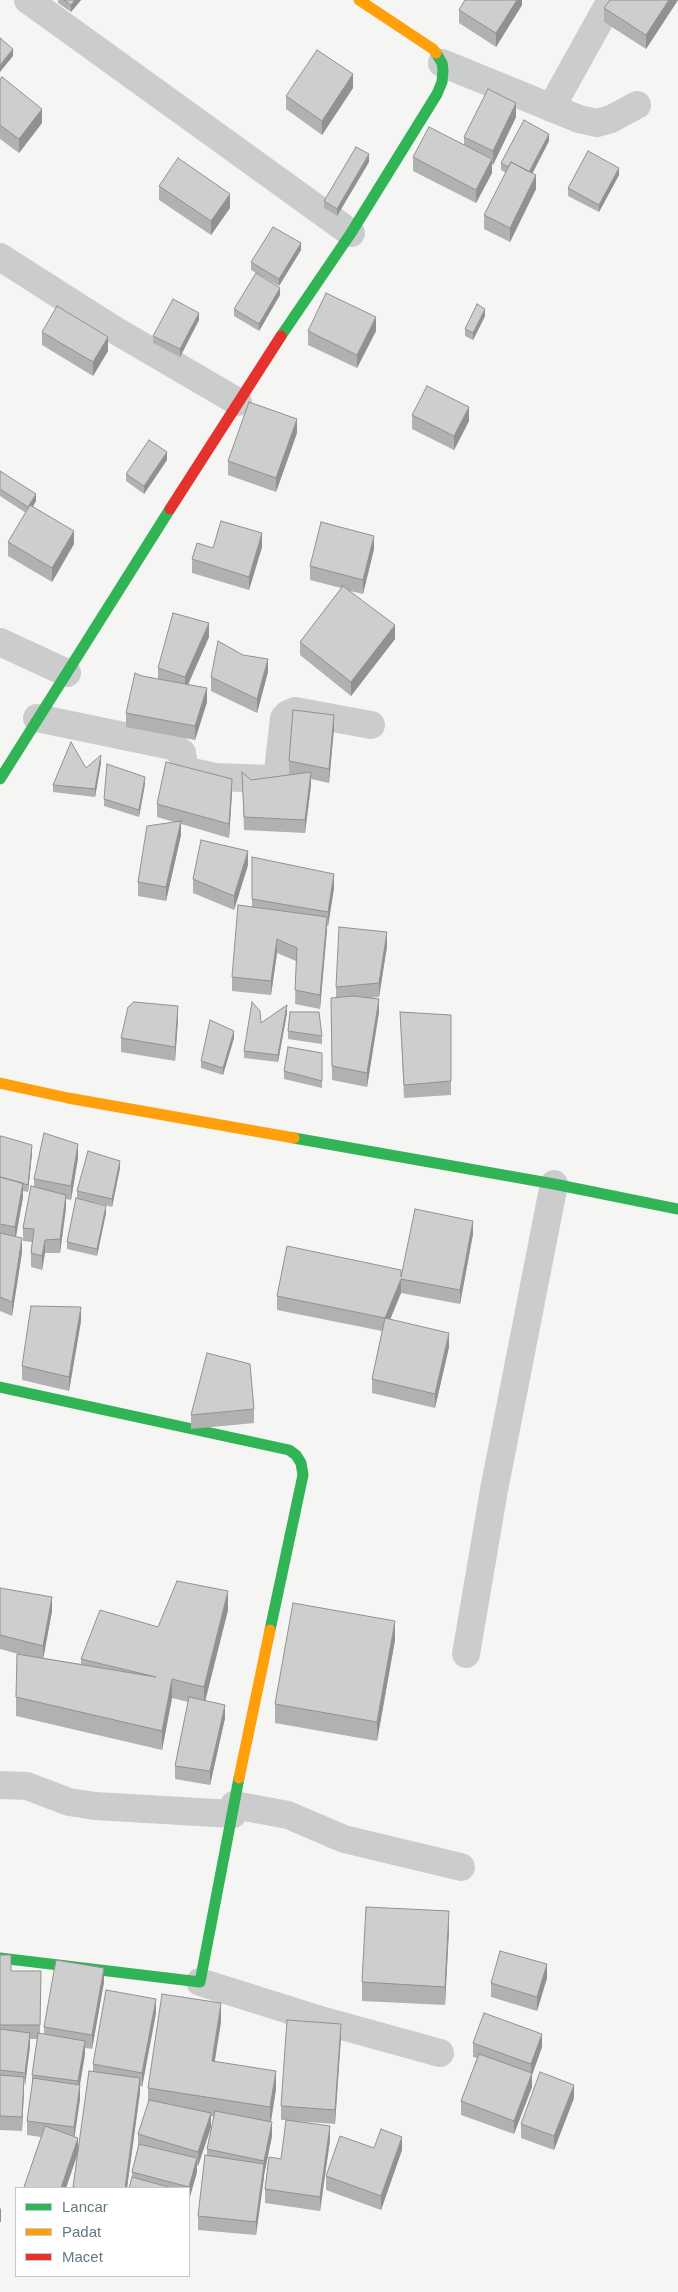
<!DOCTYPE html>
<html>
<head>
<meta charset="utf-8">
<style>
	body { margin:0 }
	#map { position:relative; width:678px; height:2292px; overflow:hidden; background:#f5f5f3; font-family:Helvetica,sans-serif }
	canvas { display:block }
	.legend { position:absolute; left:15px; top:2187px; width:175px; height:90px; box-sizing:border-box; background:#fff; border:1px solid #c1c9ce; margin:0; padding:6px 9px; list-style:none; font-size:15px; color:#647884 }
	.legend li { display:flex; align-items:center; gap:10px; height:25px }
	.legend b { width:25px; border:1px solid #c1c9ce }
</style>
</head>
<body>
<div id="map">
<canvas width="678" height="2292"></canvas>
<ul class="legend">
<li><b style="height:6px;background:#30b455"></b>Lancar</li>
<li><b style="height:6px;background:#ff9f0a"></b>Padat</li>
<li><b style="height:6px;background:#e5322d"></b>Macet</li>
</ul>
</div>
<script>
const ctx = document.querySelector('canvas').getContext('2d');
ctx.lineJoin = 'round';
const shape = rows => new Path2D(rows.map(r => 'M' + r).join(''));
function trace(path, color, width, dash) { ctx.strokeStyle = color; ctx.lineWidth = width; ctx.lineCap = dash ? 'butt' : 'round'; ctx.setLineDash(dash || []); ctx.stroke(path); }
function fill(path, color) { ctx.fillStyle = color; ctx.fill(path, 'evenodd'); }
trace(shape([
	[28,0,351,233],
	[442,63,579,119,597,123,611,119,637,105],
	[551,108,611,0],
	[0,257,113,329,238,402],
	[0,642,67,673],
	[37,718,172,746,182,753,184,764,187,769,192,772,216,777,270,779,275,777,278,771,284,718,288,714,295,711,371,725],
	[466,1654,494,1490,554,1184],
	[0,1785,27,1786,69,1802,95,1806,233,1814],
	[234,1805,288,1815,344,1839,461,1867],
	[200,1982,324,2021,440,2053]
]), '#cacccd', 28);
trace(shape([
	[281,336,351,233,437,94,442,82,443,70,442,63,436,53],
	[0,779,170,509],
	[294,1138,554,1184,678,1209],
	[0,1387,289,1450,296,1455,301,1463,303,1475,270,1630],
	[0,1958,200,1982,239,1778]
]), '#30b455', 11);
trace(shape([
	[359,0,433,49,436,53],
	[0,1083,68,1098,294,1138],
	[239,1778,270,1630]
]), '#ff9f0a', 11);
trace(shape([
	[170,509,281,336]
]), '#e5322d', 11);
fill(shape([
	[58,0,81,0,71,12,58,3],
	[522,0,522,5,496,47,459,23,459,10],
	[610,0,678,0,646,49,604,22,604,8],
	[0,79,42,123,19,153,0,139],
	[353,88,322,135,286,109,286,96],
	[516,117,493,165,492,164,492,173,476,203,413,171,413,157,464,145,464,137],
	[549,141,532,173,536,189,510,242,484,229,484,215,506,173,501,170,501,163],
	[369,162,337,216,324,208,324,201],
	[619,175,599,212,568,196,568,188],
	[159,186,230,208,211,235,159,200],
	[301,250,279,286,251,270,251,262],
	[280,295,259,331,234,316,234,309],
	[485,316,473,340,465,336,465,329],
	[199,320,180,357,153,343,153,336],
	[308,331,376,331,357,368,308,345],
	[42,332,108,351,93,376,42,345],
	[412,415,469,421,454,450,412,429],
	[297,433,276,492,228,475,228,461],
	[167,460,144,494,126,481,126,474],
	[0,471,36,501,33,507,74,544,52,582,8,556,8,542,26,513,0,496],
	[262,547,249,590,192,573,192,559,213,548],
	[374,549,363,594,350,591,395,639,351,696,300,655,300,642,341,588,310,580,310,566],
	[209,637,188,685,207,702,195,740,126,727,126,713,142,676,158,679,158,668],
	[268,672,257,713,211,691,211,677],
	[334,728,329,783,311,779,311,785,305,833,244,830,242,772,251,780,290,775,289,774,289,761],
	[101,763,95,797,53,792,53,785,86,768],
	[145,784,139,817,104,806,104,799],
	[232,793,229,838,181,824,181,835,166,901,138,896,138,882,174,822,157,817,157,804],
	[252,857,334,888,328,926,327,926,320,1009,295,1004,296,961,277,953,271,995,232,991,232,977,252,907],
	[248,865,234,910,193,893,193,879],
	[387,946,379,997,371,998,379,1012,367,1087,332,1080,331,998,336,998,336,987],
	[400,1012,451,1015,451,1095,404,1098],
	[287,1013,278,1062,244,1058,244,1051,261,1023],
	[178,1020,175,1061,121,1052,121,1038],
	[288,1031,322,1036,322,1044,288,1039],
	[234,1038,223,1075,201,1068,201,1061],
	[322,1053,322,1088,284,1079,284,1071],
	[0,1138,32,1153,28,1192,23,1191,23,1197,16,1237,22,1252,12,1316,0,1311],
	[78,1158,71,1200,66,1199,66,1208,60,1253,45,1253,42,1270,31,1267,31,1253,32,1242,23,1241,23,1228,34,1187,34,1179],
	[120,1168,112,1207,93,1202,106,1213,97,1256,67,1249,67,1242,77,1198,77,1191],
	[473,1234,460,1304,401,1293,390,1319,449,1347,435,1408,372,1393,372,1379,382,1331,277,1310,277,1296,401,1277],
	[81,1321,69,1391,22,1380,22,1366],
	[254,1409,254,1423,191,1429,191,1415],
	[0,1588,52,1611,43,1658,81,1664,81,1659,158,1627,228,1610,205,1700,225,1718,210,1785,175,1779,175,1766,188,1702,172,1698,162,1750,16,1716,16,1697,22,1655,0,1649],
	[395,1640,377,1741,275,1723,275,1704],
	[449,1930,445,2005,362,2001,362,1982],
	[0,1955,11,1971,41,1971,40,2034,44,2034,44,2027,104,1982,92,2049,85,2048,85,2054,80,2085,80,2099,74,2136,78,2149,93,2072,93,2064,156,2013,142,2087,140,2086,140,2092,127,2188,73,2188,78,2153,66,2188,24,2188,41,2137,27,2135,27,2121,32,2089,32,2075,37,2039,30,2039,30,2046,24,2086,22,2131,0,2130],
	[547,1978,537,2011,491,1997,491,1983],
	[221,2022,214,2061,276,2089,271,2122,272,2136,264,2175,256,2235,198,2230,198,2216,207,2155,207,2149,214,2117,211,2116,211,2127,198,2166,197,2165,197,2172,189,2200,189,2188,129,2188,132,2177,132,2172,138,2148,138,2134,148,2105,148,2088],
	[341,2037,335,2124,292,2121,330,2140,320,2211,265,2203,265,2189,281,2159,286,2120,281,2120,281,2106],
	[473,2043,542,2047,532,2075,532,2087,514,2134,461,2115,461,2101,477,2058,473,2057],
	[574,2098,554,2150,521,2138,521,2124],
	[374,2148,402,2150,381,2210,326,2190,326,2176]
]), '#b0b2b2');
fill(shape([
	[75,0,81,0,71,12,71,5],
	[517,0,522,0,522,5,496,47,496,33],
	[669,0,678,0,646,49,646,35],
	[13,49,13,56,0,72,0,65],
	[353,74,353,88,322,135,322,121],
	[516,103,516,117,493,165,493,151],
	[42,109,42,123,19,153,19,139],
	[549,134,549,141,527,184,527,177],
	[369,154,369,162,337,216,337,209],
	[492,159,492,173,476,203,476,190],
	[619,168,619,175,599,212,599,205],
	[536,175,536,189,510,242,510,228],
	[230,194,230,208,211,235,211,221],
	[301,243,301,250,279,286,279,279],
	[280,288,280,295,259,331,259,324],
	[485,309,485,316,473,340,473,333],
	[199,313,199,320,180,357,180,349],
	[376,317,376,331,357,368,357,355],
	[108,337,108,351,93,376,93,362],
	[469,407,469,421,454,450,454,436],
	[297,419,297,433,276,492,276,478],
	[167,452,167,460,144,494,144,486],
	[36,494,36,501,28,514,28,507],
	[74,531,74,544,52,582,52,568],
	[262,533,262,547,249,590,249,577],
	[374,536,374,549,363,594,363,580],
	[209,623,209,637,185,691,185,677],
	[395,625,395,639,351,696,351,682],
	[268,659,268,672,257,713,257,699],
	[207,688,207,702,195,740,195,726],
	[334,715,334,728,329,783,329,769],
	[101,755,101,763,95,797,95,789],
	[311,772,311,785,305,833,305,820],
	[145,777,145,784,139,817,139,810],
	[232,779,232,793,229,838,229,824],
	[181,821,181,835,166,901,166,887],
	[248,851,248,865,234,910,234,896],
	[334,874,334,888,328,926,328,912],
	[327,917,327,931,320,1009,320,995],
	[387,932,387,946,379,997,379,983],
	[277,939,277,953,271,995,271,981],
	[379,999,379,1012,367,1087,367,1073],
	[287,1005,287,1013,278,1062,278,1055],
	[178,1006,178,1020,175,1061,175,1047],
	[234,1031,234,1038,223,1075,223,1068],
	[78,1144,78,1158,71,1200,71,1186],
	[32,1145,32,1153,28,1192,28,1185],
	[120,1161,120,1168,112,1207,112,1199],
	[23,1183,23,1197,15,1241,15,1227],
	[66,1195,66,1208,60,1253,60,1239],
	[106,1206,106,1213,97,1256,97,1249],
	[473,1221,473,1234,460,1304,460,1290],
	[22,1238,22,1252,12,1316,12,1302],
	[45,1240,45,1253,42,1270,42,1256],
	[401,1279,401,1293,385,1332,385,1318],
	[81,1307,81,1321,69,1391,69,1377],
	[449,1333,449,1347,435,1408,435,1394],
	[228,1591,228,1610,204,1706,204,1687],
	[52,1597,52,1611,43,1660,43,1646],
	[395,1621,395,1640,377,1741,377,1722],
	[172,1679,172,1698,162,1750,162,1731],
	[225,1705,225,1718,210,1785,210,1771],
	[449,1911,449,1930,445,2005,445,1987],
	[547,1964,547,1978,537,2011,537,1997],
	[104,1968,104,1982,92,2049,92,2035],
	[156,1999,156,2013,142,2087,142,2073],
	[221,2003,221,2022,212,2079,212,2061],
	[341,2024,341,2037,335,2124,335,2110],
	[30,2033,30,2046,25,2087,25,2073],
	[542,2034,542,2047,532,2075,532,2087,514,2134,514,2121,531,2075,531,2064],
	[85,2041,85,2054,78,2095,78,2081],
	[276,2071,276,2089,270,2126,270,2107],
	[24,2077,24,2090,22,2131,22,2117],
	[140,2078,140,2092,127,2188,125,2188],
	[80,2085,80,2099,74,2141,74,2127],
	[574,2085,574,2098,554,2150,554,2136],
	[211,2113,211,2127,198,2166,198,2152],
	[272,2122,272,2136,264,2175,264,2161],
	[330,2126,330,2140,320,2211,320,2197],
	[402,2137,402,2150,381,2210,381,2196],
	[78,2138,78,2152,66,2188,61,2188],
	[197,2158,197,2172,189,2200,189,2187],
	[264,2164,264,2178,256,2235,256,2222],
	[1,2208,1,2222,0,2222,0,2209]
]), '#909191');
const building = shape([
	[64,0,75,0,71,5,64,0],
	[465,0,517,0,496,33,459,10,465,0],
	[610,0,669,0,646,35,604,8,610,0],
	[0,38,13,49,0,65,0,38],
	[317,50,353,74,322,121,286,96,317,50],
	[2,77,42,109,19,139,0,125,0,79,2,77],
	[488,89,516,103,493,151,464,137,488,89],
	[524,120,549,134,529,172,511,162,508,167,501,163,524,120],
	[429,127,492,159,476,190,413,157,429,127],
	[356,147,369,154,337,209,324,201,356,147],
	[588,151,619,168,599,205,568,188,588,151],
	[178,158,230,194,211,221,159,186,178,158],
	[511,162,536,175,510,228,484,215,511,162],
	[273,227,301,243,279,279,251,262,273,227],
	[256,273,280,288,259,324,234,309,256,273],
	[326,293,376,317,357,355,308,331,326,293],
	[173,299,199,313,180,349,153,336,173,299],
	[477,304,485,309,473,333,465,329,477,304],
	[57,306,108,337,93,362,42,332,57,306],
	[427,386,469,407,454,436,412,415,427,386],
	[249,402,297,419,276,478,228,461,249,402],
	[149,440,167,452,144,486,126,474,149,440],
	[0,471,36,494,28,507,0,489,0,471],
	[30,505,74,531,52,568,8,542,30,505],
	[221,521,262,533,249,577,192,559,197,543,213,548,221,521],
	[321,522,374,536,363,580,310,566,321,522],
	[343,586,395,625,351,682,300,642,343,586],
	[173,613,209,623,185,677,158,668,173,613],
	[218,641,243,655,268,659,257,699,211,677,218,641],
	[135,673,142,676,207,688,195,726,126,713,135,673],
	[293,710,334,715,329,769,289,761,293,710],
	[71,742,86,768,101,755,95,789,53,785,71,742],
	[166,762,232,779,229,824,157,804,166,762],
	[107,764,145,777,139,810,104,799,107,764],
	[242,772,251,780,311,772,305,820,244,817,242,772],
	[181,821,166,887,138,882,147,826,181,821],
	[201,840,248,851,234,896,193,879,201,840],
	[252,857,334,874,328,912,252,899,252,857],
	[238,905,327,917,320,995,295,990,297,948,277,939,271,981,232,977,238,905],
	[339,927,387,932,379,983,336,987,339,927],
	[353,996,379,999,367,1073,332,1066,331,998,353,996],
	[134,1002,178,1006,175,1047,121,1038,128,1007,134,1002],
	[252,1002,260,1011,261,1023,287,1005,278,1055,244,1051,252,1002],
	[290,1012,319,1012,322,1036,288,1031,290,1012],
	[400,1012,451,1015,451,1081,404,1085,400,1012],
	[210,1020,234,1031,223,1068,201,1061,210,1020],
	[288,1047,322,1053,322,1081,284,1071,288,1047],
	[44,1133,78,1144,71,1186,34,1179,44,1133],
	[1,1136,32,1145,28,1185,0,1177,0,1138,1,1136],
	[88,1151,120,1161,112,1199,77,1191,88,1151],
	[0,1177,23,1183,15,1227,0,1224,0,1177],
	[31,1186,66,1195,60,1239,45,1240,42,1256,31,1253,34,1229,23,1228,31,1186],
	[76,1198,106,1206,97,1249,67,1242,76,1198],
	[415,1209,473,1221,460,1290,401,1279,385,1318,277,1296,287,1246,401,1270,401,1277,415,1209],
	[0,1233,22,1238,12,1302,0,1297,0,1233],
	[31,1306,81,1307,69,1377,22,1366,31,1306],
	[385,1318,449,1333,435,1394,372,1379,385,1318],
	[207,1353,250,1364,254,1409,191,1415,207,1353],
	[177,1581,228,1591,204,1687,172,1679,162,1731,16,1697,17,1654,156,1677,81,1659,100,1610,158,1627,177,1581],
	[0,1588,52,1597,43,1646,0,1635,0,1588],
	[293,1603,395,1621,377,1722,275,1704,293,1603],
	[189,1697,225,1705,210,1771,175,1766,189,1697],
	[366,1907,449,1911,445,1987,362,1982,366,1907],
	[500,1951,547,1964,537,1997,491,1983,500,1951],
	[0,1955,11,1955,11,1971,41,1971,40,2025,0,2025,0,1955],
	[56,1960,104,1968,92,2035,44,2027,56,1960],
	[106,1990,156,1999,142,2073,93,2064,106,1990],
	[162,1994,221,2003,212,2061,276,2071,270,2107,148,2088,162,1994],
	[484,2013,542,2034,531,2064,473,2043,484,2013],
	[287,2020,341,2024,335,2110,281,2106,287,2020],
	[0,2029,30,2033,25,2073,0,2070,0,2029],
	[38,2033,85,2041,78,2081,32,2075,38,2033],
	[479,2054,532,2073,514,2121,461,2101,479,2054],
	[89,2071,140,2078,125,2188,80,2188,73,2187,89,2071],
	[540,2072,574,2085,554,2136,521,2124,540,2072],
	[0,2075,24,2077,22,2117,0,2116,0,2075],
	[33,2078,80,2085,74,2127,27,2121,33,2078],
	[149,2100,211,2113,198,2152,138,2134,149,2100],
	[215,2111,272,2122,264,2161,207,2149,215,2111],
	[286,2120,330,2126,320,2197,265,2189,269,2157,281,2159,286,2120],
	[45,2126,78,2138,61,2188,28,2188,24,2187,45,2126],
	[381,2129,402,2137,381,2196,326,2176,340,2136,374,2148,381,2129],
	[139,2144,197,2158,189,2187,132,2172,139,2144],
	[205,2155,264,2164,256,2222,198,2216,205,2155],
	[132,2177,172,2188,129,2188,132,2177]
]);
fill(building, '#cdcfcf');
trace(building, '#909191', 1);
</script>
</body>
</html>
